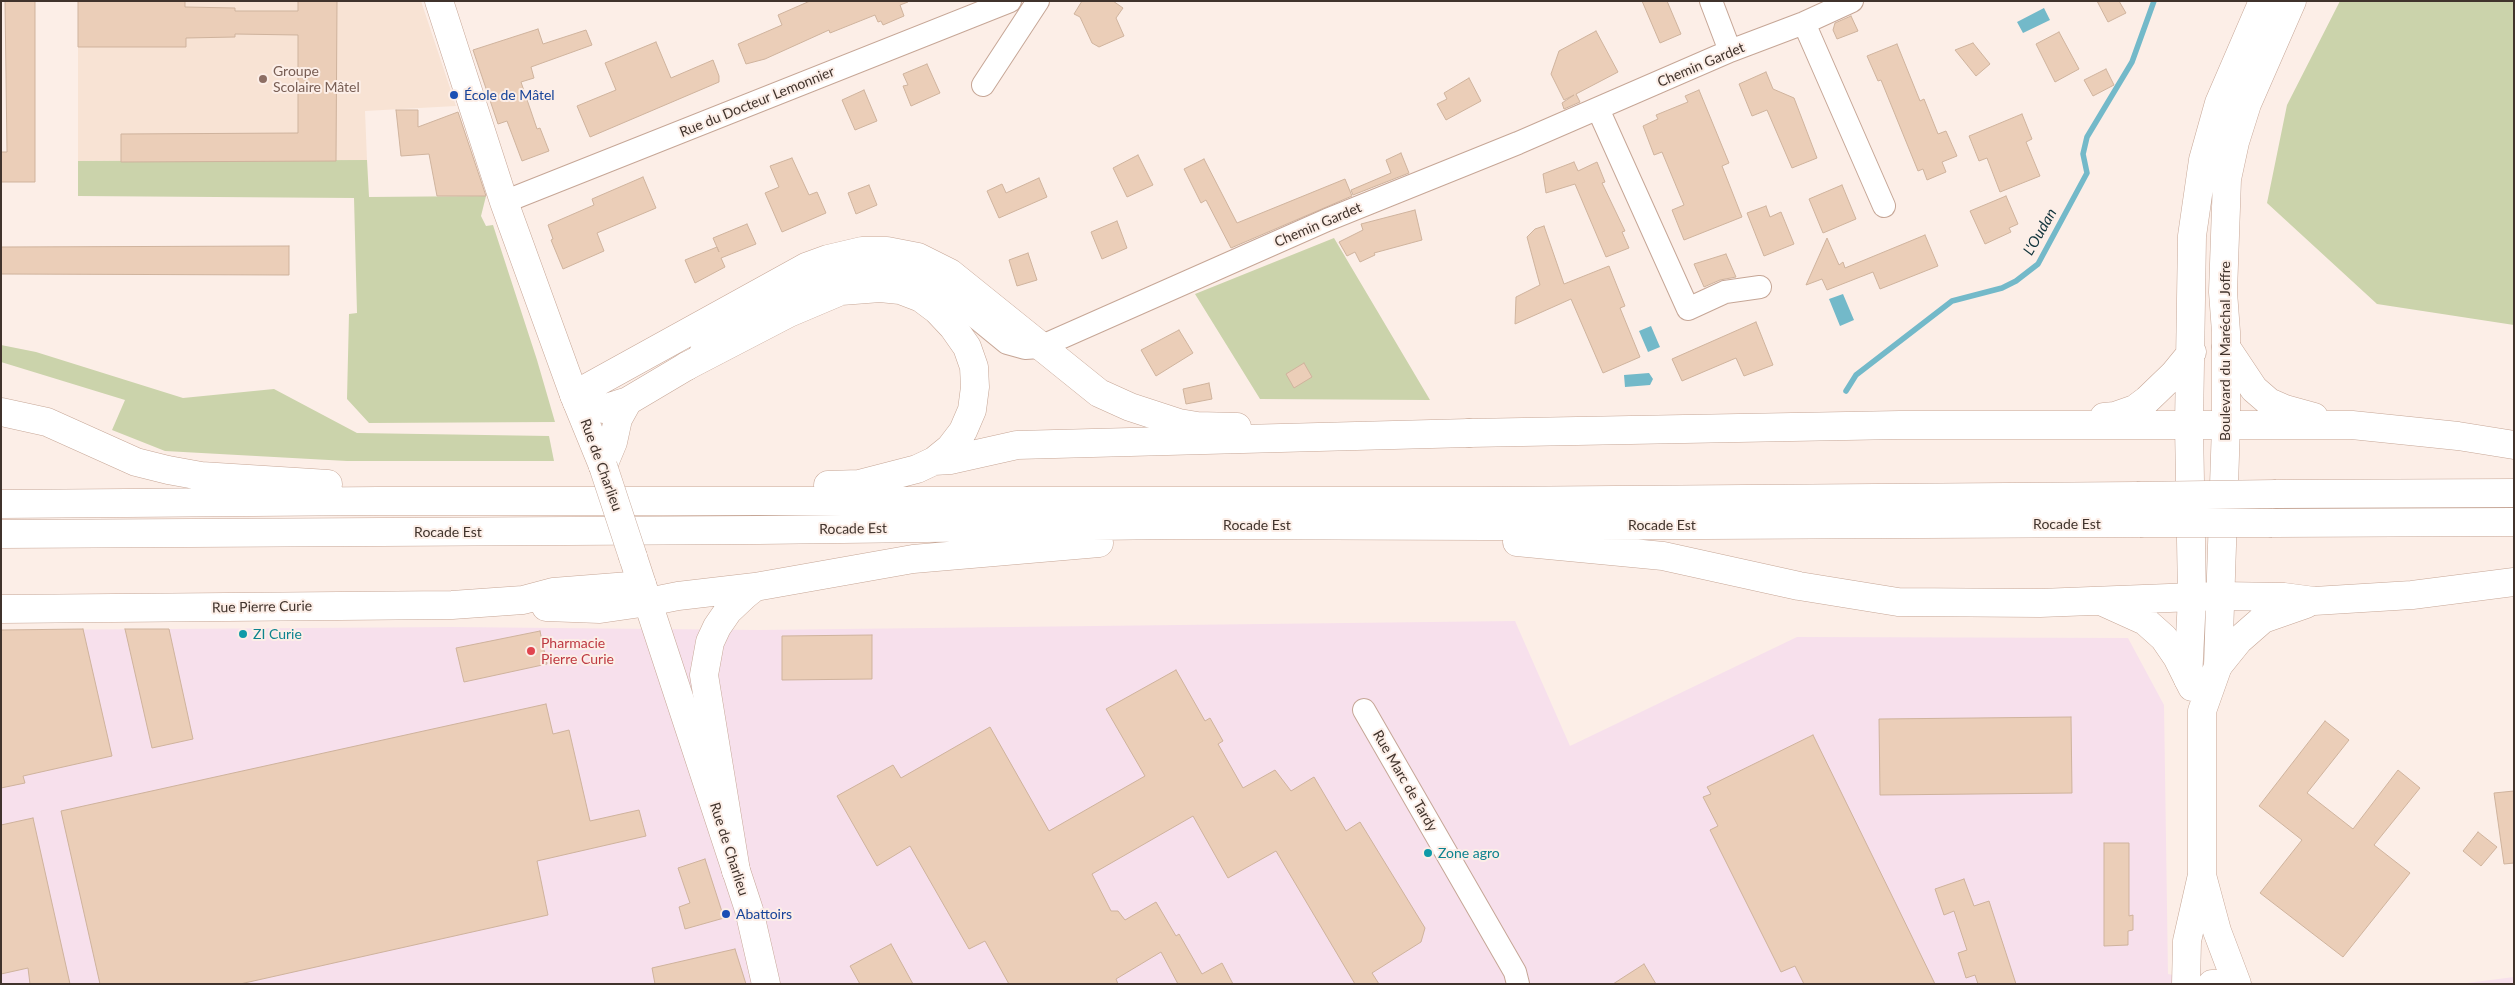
<!DOCTYPE html>
<html>
<head>
<meta charset="utf-8">
<style>
	body { margin:0 }
	#map { position:relative; width:2515px; height:985px; overflow:hidden; background:#fceee7; font-family:Lato,sans-serif }
	canvas { display:block }
	.frame { position:absolute; inset:0; border:2px solid #40332c; pointer-events:none }
</style>
</head>
<body>
<div id="map">
<canvas width="2515" height="985"></canvas>
<div class="frame"></div>
</div>
<script>
const ctx = document.querySelector('canvas').getContext('2d');
ctx.lineJoin = 'round';
function fill(path, color) { ctx.fillStyle = color; ctx.fill(path, 'evenodd'); }
const shape = rows => new Path2D(rows.map(r => 'M' + r).join(''));
function trace(path, color, width, dash) { ctx.strokeStyle = color; ctx.lineWidth = width; ctx.lineCap = dash ? 'butt' : 'round'; ctx.setLineDash(dash || []); ctx.stroke(path); }
function drawText(font, color, halo, rows, align = 'center') {
  ctx.font = font + ' Lato,sans-serif'; ctx.lineWidth = 4; ctx.setLineDash([]); ctx.textBaseline = 'middle'; ctx.strokeStyle = halo; ctx.fillStyle = color; for (const [text, x, y, turn = 0] of rows) {
    ctx.save(); ctx.translate(x, y); ctx.rotate((+turn || 0) * Math.PI / 180); ctx.textAlign = isNaN(turn) ? turn : align; if (halo) ctx.strokeText(text, 0, 0); ctx.fillText(text, 0, 0); ctx.restore();
  }
}
fill(shape([
	[1515,621,1570,746,1797,637,2128,638,2164,705,2168,974,2219,984,1,984,1,632,20,630,451,627,759,630],
	[2514,977,2514,984,2459,984]
]), '#f7e0ec');
fill(shape([
	[78,1,421,1,456,106,365,111,367,160,78,161]
]), '#f8e3d4');
fill(shape([
	[2340,1,2514,1,2514,325,2377,304,2267,203,2287,105],
	[367,160,369,197,486,196,481,216,486,226,493,225,537,360,555,422,369,423,347,399,349,314,357,313,354,198,78,196,78,161],
	[1334,238,1430,400,1260,399,1195,294],
	[1,345,36,352,183,398,274,389,357,433,549,436,554,461,347,461,165,451,112,430,125,400,1,362]
]), '#cbd3ab');
fill(shape([
	[2044,8,2050,20,2023,33,2017,22],
	[1843,294,1854,320,1840,326,1829,299],
	[1651,326,1660,347,1648,352,1639,331],
	[1649,373,1653,379,1650,385,1625,387,1624,375]
]), '#73b9c9');
trace(shape([
	[1846,391,1856,375,1952,301,2002,288,2016,281,2038,264,2087,173,2083,154,2087,137,2132,62,2154,1]
]), '#73b9c9', 5.5);
const building = shape([
	[5,1,35,1,35,182,1,182,1,152,7,152,5,1],
	[78,1,185,1,185,7,235,8,235,11,298,11,298,1,337,1,336,161,121,162,121,134,298,133,298,35,235,34,235,37,186,38,186,47,78,47,78,1],
	[810,1,908,1,908,2,900,5,904,16,883,25,881,21,878,22,875,15,830,33,829,30,765,59,746,64,738,44,782,25,778,15,810,1],
	[1082,1,1113,1,1123,8,1116,18,1124,36,1099,47,1092,43,1080,17,1074,14,1082,1],
	[1642,1,1667,1,1681,34,1660,43,1642,1],
	[2097,1,2119,1,2126,13,2108,22,2097,1],
	[1851,16,1858,31,1837,39,1833,30,1835,23,1851,16],
	[538,29,543,44,586,30,592,45,531,67,534,78,521,82,537,129,540,128,549,151,522,161,507,121,498,124,473,50,538,29],
	[1596,31,1618,72,1576,94,1580,102,1564,109,1562,103,1574,95,1564,100,1551,74,1559,51,1596,31],
	[2059,32,2079,69,2055,82,2036,44,2059,32],
	[656,42,671,78,713,60,719,76,719,82,590,137,577,106,616,90,605,63,656,42],
	[1973,43,1990,64,1976,76,1955,50,1973,43],
	[1897,44,1920,101,1924,99,1938,134,1946,131,1957,156,1942,162,1946,172,1927,180,1923,169,1918,171,1881,80,1878,81,1867,56,1897,44],
	[927,64,940,93,911,106,903,86,908,85,903,74,927,64],
	[2106,69,2114,85,2093,96,2084,80,2106,69],
	[1766,72,1773,89,1794,98,1817,158,1792,168,1767,110,1752,116,1739,84,1766,72],
	[1469,78,1481,101,1446,120,1437,104,1447,99,1444,93,1469,78],
	[864,90,877,121,855,130,842,100,864,90],
	[1699,90,1729,163,1722,166,1742,217,1684,240,1672,210,1684,205,1662,152,1654,155,1643,126,1658,119,1656,115,1688,102,1685,96,1699,90],
	[396,110,418,110,418,127,458,112,486,196,437,196,429,154,401,156,396,110],
	[2022,114,2032,139,2026,142,2040,176,2000,192,1987,158,1979,161,1969,136,2022,114],
	[1401,153,1409,173,1353,195,1351,190,1391,173,1386,160,1401,153],
	[1138,155,1153,185,1127,197,1113,168,1138,155],
	[792,158,809,195,817,192,826,213,782,232,765,193,779,187,770,166,792,158],
	[1204,159,1237,223,1345,179,1352,196,1231,248,1206,200,1201,203,1184,169,1204,159],
	[1574,162,1578,171,1597,162,1605,182,1602,183,1625,231,1622,232,1629,248,1606,257,1575,184,1546,193,1543,174,1574,162],
	[643,177,656,208,597,233,604,251,563,269,551,240,553,239,548,225,594,205,592,199,643,177],
	[1039,178,1047,197,999,218,987,191,1002,184,1006,193,1039,178],
	[869,185,877,205,856,214,848,193,869,185],
	[1842,185,1856,219,1823,233,1809,199,1842,185],
	[2006,196,2018,224,2009,228,2011,232,1985,244,1970,211,2006,196],
	[1766,206,1770,217,1781,212,1794,244,1764,256,1747,213,1766,206],
	[1415,210,1422,240,1374,253,1375,255,1360,262,1355,252,1347,256,1339,242,1363,230,1361,224,1415,210],
	[1117,221,1127,248,1102,259,1091,232,1117,221],
	[747,224,756,244,721,258,725,267,695,283,685,260,717,247,719,252,713,238,747,224],
	[1544,226,1564,284,1609,266,1625,306,1620,308,1640,357,1603,373,1571,299,1515,324,1516,297,1540,285,1527,237,1535,229,1544,226],
	[1925,235,1938,266,1880,289,1873,272,1827,290,1822,279,1806,285,1827,238,1839,265,1843,262,1845,268,1925,235],
	[289,246,289,275,1,274,1,247,289,246],
	[1028,253,1037,280,1017,286,1009,260,1028,253],
	[1726,254,1736,277,1720,280,1704,287,1694,264,1726,254],
	[1756,322,1773,365,1744,376,1736,358,1682,381,1672,359,1756,322],
	[1179,330,1193,353,1156,376,1141,350,1179,330],
	[1304,363,1312,377,1294,388,1286,374,1304,363],
	[1209,383,1212,399,1186,404,1183,389,1209,383],
	[83,629,112,756,23,776,25,783,1,788,1,630,83,629],
	[125,629,169,629,193,739,152,748,125,629],
	[540,631,547,664,464,682,456,648,540,631],
	[872,635,872,679,782,680,782,636,872,635],
	[1176,670,1205,721,1210,718,1223,741,1218,744,1243,788,1275,770,1291,791,1314,777,1346,831,1360,822,1425,928,1421,942,1372,973,1379,984,1355,984,1276,851,1228,878,1193,816,1092,874,1111,911,1118,911,1125,920,1156,902,1176,936,1179,934,1202,974,1222,963,1233,984,1178,984,1161,952,1116,979,1118,984,1009,984,985,941,969,949,910,846,877,866,837,796,893,765,901,778,990,727,1049,831,1145,776,1106,709,1176,670],
	[546,704,553,734,569,730,590,821,639,810,646,836,537,861,548,915,240,984,100,984,61,811,546,704],
	[2071,717,2072,793,1880,795,1879,719,2071,717],
	[2325,721,2349,740,2307,793,2353,829,2398,770,2420,788,2374,845,2410,873,2343,957,2260,893,2302,840,2259,806,2325,721],
	[1813,735,1895,902,1935,984,1804,984,1795,966,1781,972,1710,830,1718,826,1703,797,1711,794,1707,787,1813,735],
	[2514,791,2514,863,2504,864,2494,793,2514,791],
	[33,818,70,984,30,984,28,968,1,974,1,825,33,818],
	[2478,832,2497,847,2481,866,2463,851,2478,832],
	[2104,843,2129,843,2129,916,2133,915,2133,930,2128,931,2128,945,2104,946,2104,843],
	[705,859,724,918,685,929,679,907,690,903,678,868,705,859],
	[1964,879,1974,906,1989,901,2016,984,1978,984,1975,975,1966,978,1958,953,1967,950,1954,911,1944,915,1935,889,1964,879],
	[891,944,913,984,860,984,850,966,891,944],
	[735,949,746,984,655,984,652,968,735,949],
	[1644,964,1656,984,1613,984,1644,964]
]);
fill(building, '#ebceb8');
trace(building, '#cfb39d', 1);
const street = shape([
	[1711,1,1730,51],
	[1804,23,1884,206],
	[983,85,1038,1],
	[1598,109,1688,309,1725,292,1760,287],
	[504,202,1010,1],
	[701,351,715,337,745,317,812,279,842,270,868,266,898,269,930,280,1007,343,1025,348,1040,347,1327,220,1518,143,1730,51,1804,23,1852,1],
	[1364,710,1515,972,1518,984]
]);
const secondary = shape([
	[574,395,806,267,828,259,862,251,887,251,918,257,950,273,1099,393,1130,407,1179,423,1197,426,1237,427],
	[577,402,603,409,628,401],
	[603,466,613,442,618,419,628,401,687,366],
	[546,607,600,609,648,602],
	[1,609,452,605,523,600,553,592,642,585]
]);
const primary = shape([
	[439,1,504,202,574,395,603,466],
	[2104,417,2115,416,2135,409,2147,400,2174,374,2192,352],
	[1469,433,1900,425,2226,425],
	[633,557,749,910,766,984],
	[2192,687,2188,679,2192,597,2189,425,2192,236,2203,160,2219,103,2263,1],
	[2203,879,2217,931,2237,984],
	[2186,984,2187,941,2202,875,2202,711,2218,666,2226,425,2226,332,2223,292,2227,179,2235,142,2247,104,2292,1],
	[2212,984,2226,984]
]);
const highway = shape([
	[2226,347,2254,389,2269,402,2285,409,2314,417],
	[687,366,789,313,841,291,880,288,900,290,921,298,937,310,953,327,967,347,974,367,975,387,972,410,963,431,950,448,934,461,917,469,859,484,828,485],
	[1,412,47,422,136,462,168,470,201,476,328,484],
	[2226,425,2352,425,2458,436,2514,445],
	[934,461,950,460,1017,445,1469,433],
	[2276,494,2514,493],
	[1,504,379,501,1483,501,2137,496],
	[2272,523,2514,522],
	[1,534,758,530,1176,525,1488,526,2140,523],
	[1517,542,1663,556,1799,586,1898,602,2040,603,2221,596,2284,597,2314,601,2412,595,2514,582],
	[648,602,678,596,755,587],
	[2103,602,2145,621,2164,638,2177,657,2188,679],
	[2218,666,2239,640,2263,619,2306,604],
	[736,871,704,675,710,642,717,627,728,611,745,595,755,587,913,559,1099,543]
]);
trace(street, '#c6a696', 24);
trace(secondary, '#c6a696', 29);
trace(primary, '#c6a696', 29);
trace(highway, '#c6a696', 29);
trace(street, '#fff', 22);
trace(secondary, '#fff', 28);
trace(primary, '#fff', 28);
trace(highway, '#fff', 28);
const primaryBridge = shape([
	[603,466,633,557]
]);
const highwayBridge = shape([
	[2137,496,2276,494],
	[2140,523,2272,523]
]);
trace(primaryBridge, '#c6a696', 29, []);
trace(highwayBridge, '#c6a696', 29, []);
trace(primaryBridge, '#fff', 28);
trace(highwayBridge, '#fff', 28);
for (const [x, y, r, color] of [
	[263,79,5,"#8d6e63"],
	[454,95,5,"#1a4fb4"],
	[243,634,5,"#0f9aa8"],
	[531,651,5,"#e0444e"],
	[1428,853,5,"#0f9aa8"],
	[726,914,5,"#1a4fb4"]
]) { const dot = new Path2D(); dot.arc(x, y, r, 0, 2 * Math.PI); ctx.fillStyle = color; ctx.fill(dot); trace(dot, '#fceee7', 2); }
drawText('14px', '#40332c', '#fceee7', [
	["Chemin Gardet",1701,65,-23],
	["Rue du Docteur Lemonnier",757,102,-22],
	["Chemin Gardet",1318,225,-23],
	["Boulevard du Maréchal Joffre",2225,351,-90],
	["Rue de Charlieu",601,465,70],
	["Rocade Est",2067,524],
	["Rocade Est",1257,525],
	["Rocade Est",1662,525],
	["Rocade Est",853,529,-1],
	["Rocade Est",448,532],
	["Rue Pierre Curie",262,607,-1],
	["Rue Marc de Tardy",1405,781,60],
	["Rue de Charlieu",729,849,72]
]);
drawText('14px', '#785e54', '#fceee7', [
	["Groupe",273,71],
	["Scolaire Mâtel",273,87]
], 'left');
drawText('14px', '#164399', '#fceee7', [
	["École de Mâtel",464,95],
	["Abattoirs",736,914]
], 'left');
drawText('14px', '#0d838f', '#fceee7', [
	["ZI Curie",253,634],
	["Zone agro",1438,853]
], 'left');
drawText('14px', '#be3a42', '#fceee7', [
	["Pharmacie",541,643],
	["Pierre Curie",541,659]
], 'left');
drawText('italic 15px', '#11343c', '#fceee7', [
	["L'Oudan",2040,232,-60]
]);
</script>
</body>
</html>
